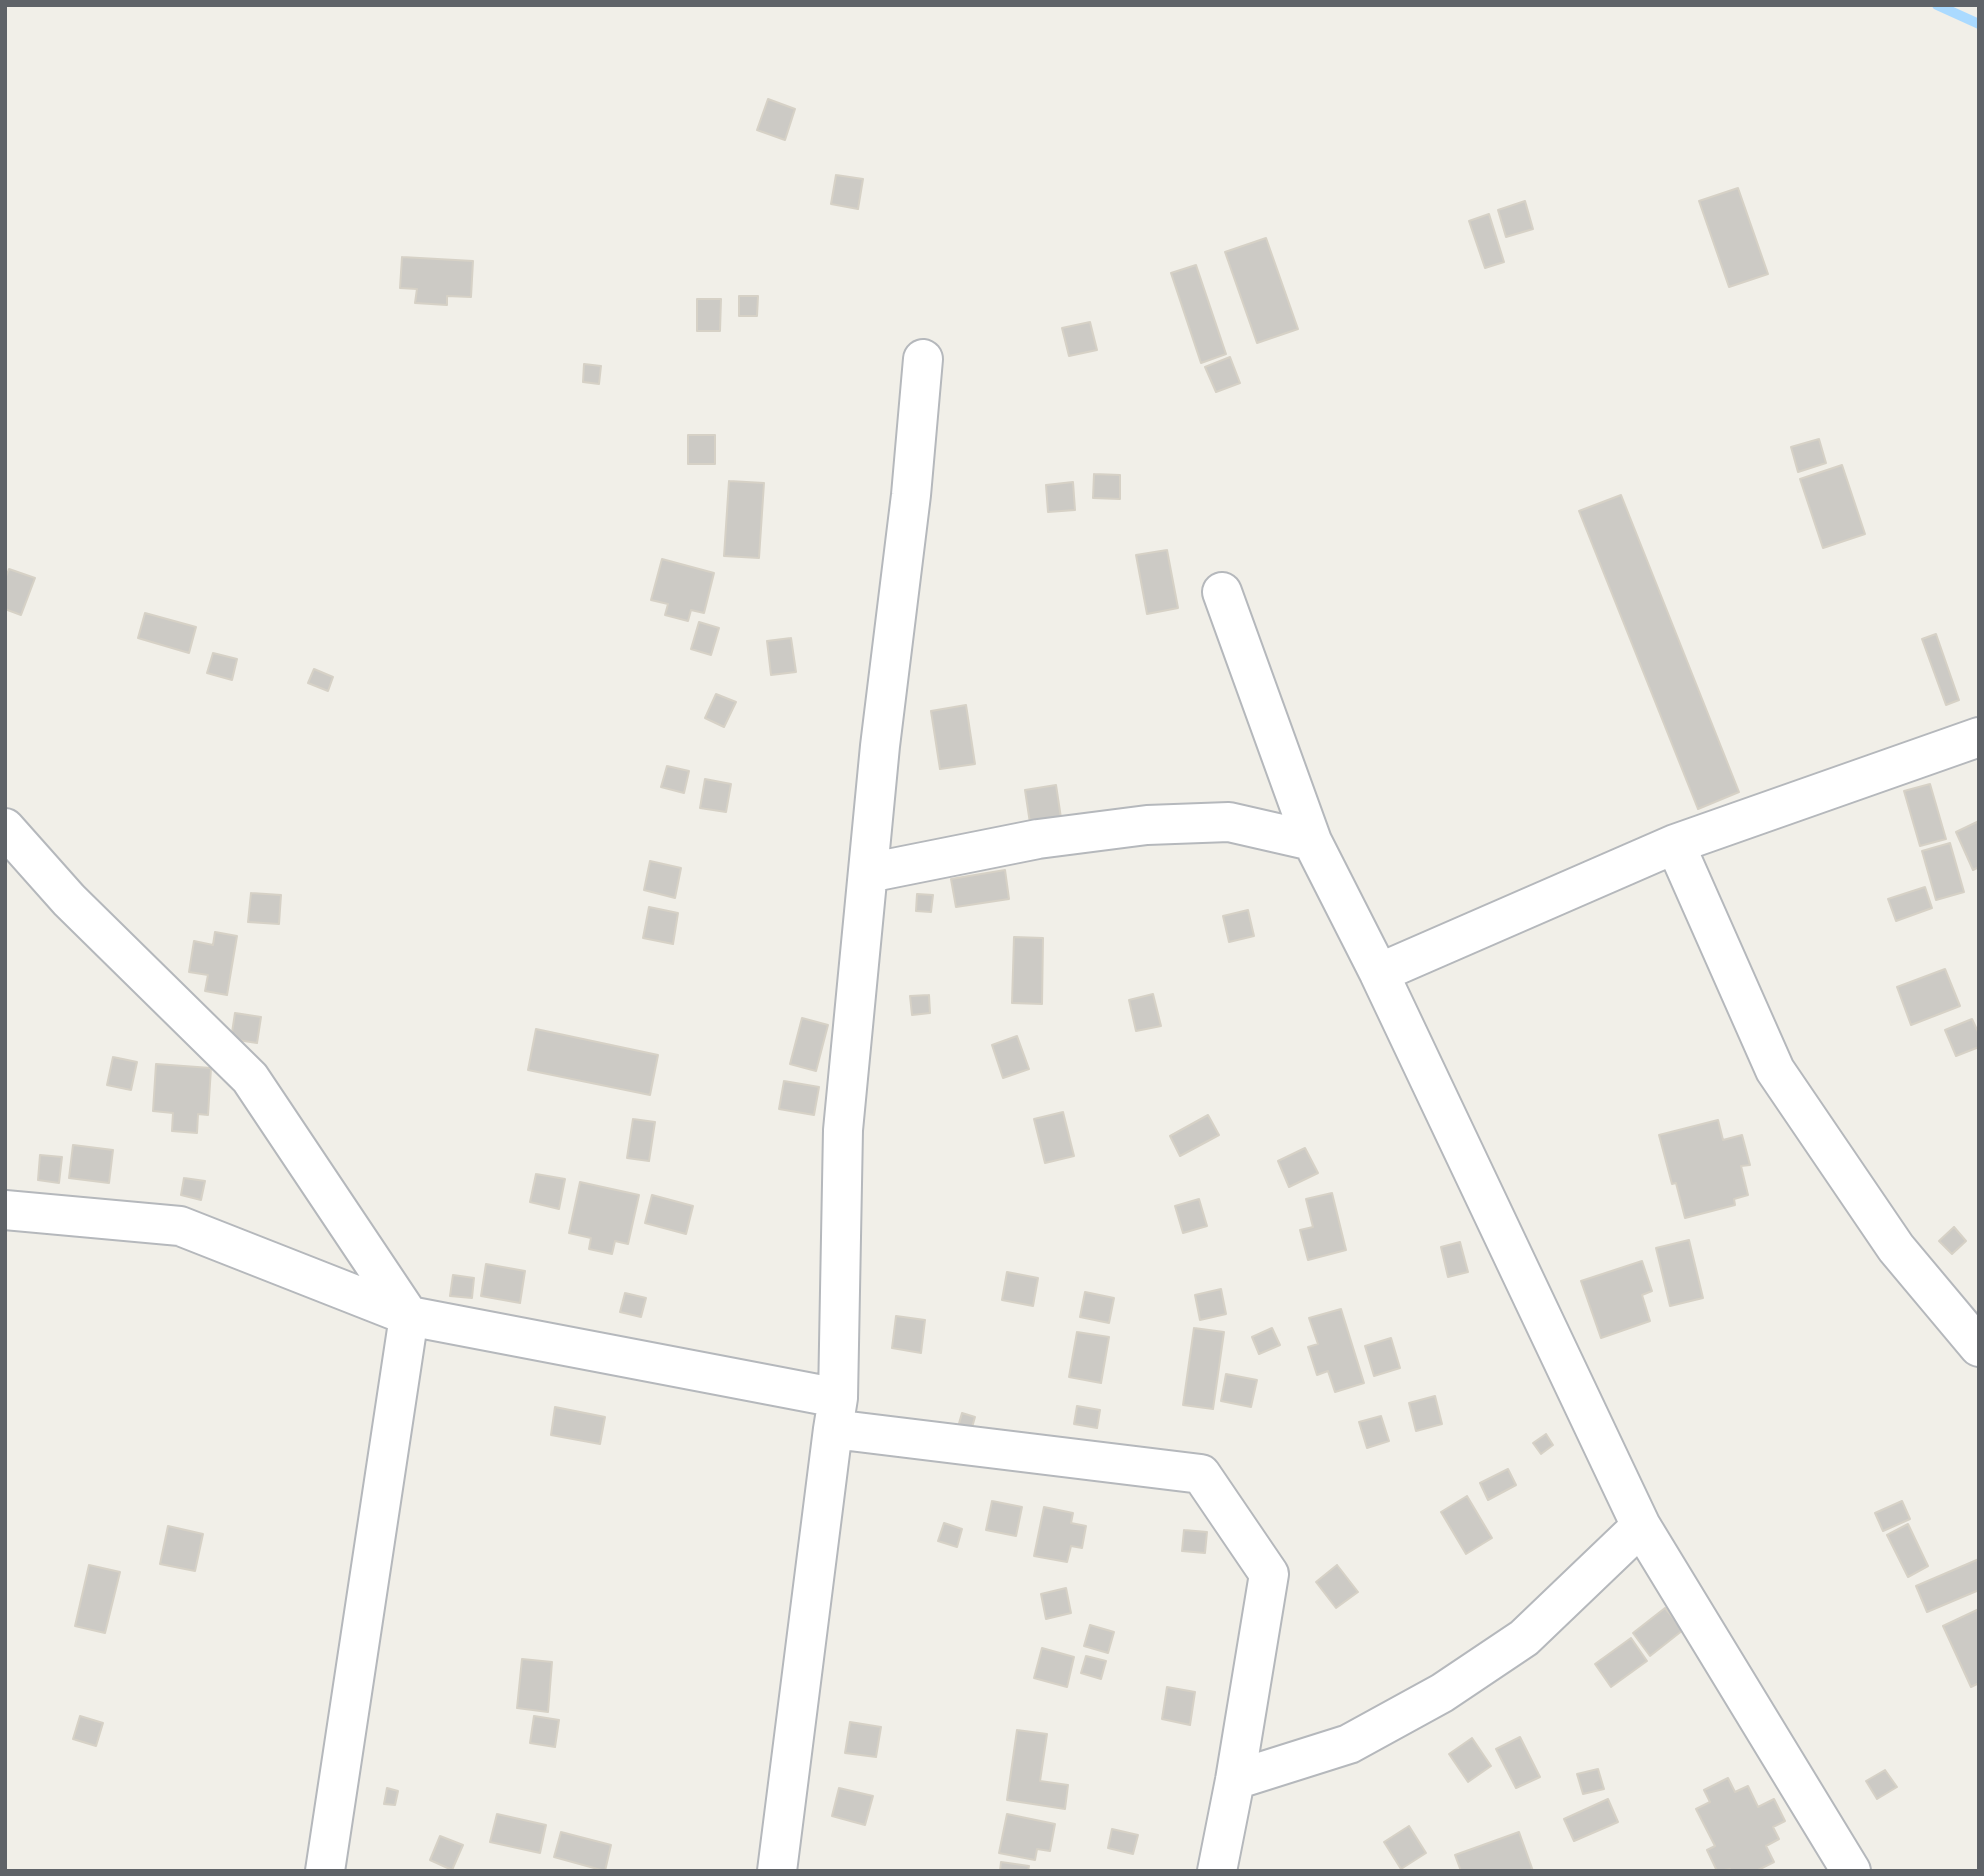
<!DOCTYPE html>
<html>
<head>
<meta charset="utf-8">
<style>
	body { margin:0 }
	#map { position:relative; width:1984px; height:1876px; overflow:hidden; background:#f1efe8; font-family:"DejaVu Sans",sans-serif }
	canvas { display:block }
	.frame { position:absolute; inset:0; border:7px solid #5f6368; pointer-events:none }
</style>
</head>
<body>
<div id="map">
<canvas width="1984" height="1876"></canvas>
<div class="frame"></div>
</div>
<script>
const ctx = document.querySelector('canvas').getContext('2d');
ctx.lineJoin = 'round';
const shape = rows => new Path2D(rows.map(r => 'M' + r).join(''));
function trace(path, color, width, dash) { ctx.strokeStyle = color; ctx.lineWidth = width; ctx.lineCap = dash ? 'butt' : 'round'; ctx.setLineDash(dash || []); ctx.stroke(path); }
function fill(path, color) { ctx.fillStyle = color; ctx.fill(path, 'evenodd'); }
trace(shape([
	[1937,5,1979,24]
]), '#aadaff', 10);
const building = shape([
	[768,99,795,109,785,140,757,130,768,99],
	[836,175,863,179,858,209,831,204,836,175],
	[1738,188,1768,274,1729,287,1699,201,1738,188],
	[1525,201,1533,229,1506,237,1498,210,1525,201],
	[1489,214,1504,262,1485,268,1469,221,1489,214],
	[1266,238,1298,329,1257,343,1225,252,1266,238],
	[402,257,473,261,471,297,447,296,447,305,415,303,417,289,400,288,402,257],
	[1196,265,1226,354,1201,363,1171,273,1196,265],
	[739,296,758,296,757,316,739,316,739,296],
	[697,299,721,299,720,331,697,331,697,299],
	[1090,322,1097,350,1069,356,1062,328,1090,322],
	[1230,357,1240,383,1216,392,1205,367,1230,357],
	[584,364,601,366,599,384,583,382,584,364],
	[688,435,715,435,715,464,688,464,688,435],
	[1819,439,1826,463,1798,472,1791,447,1819,439],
	[1842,465,1865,534,1823,548,1800,479,1842,465],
	[1094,474,1120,475,1120,499,1093,498,1094,474],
	[729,481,764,483,759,558,724,556,729,481],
	[1073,482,1075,510,1048,512,1046,485,1073,482],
	[1621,495,1739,792,1698,809,1579,511,1621,495],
	[1167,550,1178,608,1147,614,1136,555,1167,550],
	[662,559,714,573,704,613,691,610,688,621,665,615,668,604,651,600,662,559],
	[9,569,35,578,21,615,5,609,5,579,9,569],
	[145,613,196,627,189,653,138,638,145,613],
	[699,622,719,628,711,655,691,649,699,622],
	[1936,634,1959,700,1946,705,1922,639,1936,634],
	[791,638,796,672,771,675,767,641,791,638],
	[213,653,237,659,232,680,207,673,213,653],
	[314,669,333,677,328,691,308,683,314,669],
	[716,694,736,702,724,727,705,718,716,694],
	[966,705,975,764,940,769,931,711,966,705],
	[667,766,689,771,684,793,661,787,667,766],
	[705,779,731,784,726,812,700,808,705,779],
	[1930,784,1946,839,1920,846,1904,791,1930,784],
	[1056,785,1061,818,1030,823,1025,790,1056,785],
	[1979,821,1979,867,1973,870,1956,832,1979,821],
	[1950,843,1964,892,1936,900,1922,851,1950,843],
	[650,861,681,868,675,898,644,890,650,861],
	[1005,870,1009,899,956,907,951,879,1005,870],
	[1925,887,1932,908,1896,921,1888,899,1925,887],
	[251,893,281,895,279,924,248,922,251,893],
	[917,894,933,895,931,912,916,911,917,894],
	[649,907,678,913,673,944,643,938,649,907],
	[1248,910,1254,936,1229,942,1223,916,1248,910],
	[215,932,237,936,227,995,205,991,208,975,189,972,194,941,213,945,215,932],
	[1014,937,1043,938,1042,1004,1012,1003,1014,937],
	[1945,969,1960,1006,1911,1025,1897,987,1945,969],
	[1153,994,1161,1026,1136,1031,1129,1000,1153,994],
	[929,995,930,1013,912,1015,910,996,929,995],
	[235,1013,261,1017,257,1043,231,1039,235,1013],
	[802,1018,828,1025,816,1071,790,1064,802,1018],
	[1972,1019,1979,1034,1979,1047,1956,1056,1945,1030,1972,1019],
	[536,1029,658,1055,650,1095,528,1070,536,1029],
	[1017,1036,1029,1069,1003,1078,992,1045,1017,1036],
	[113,1057,137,1062,131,1090,107,1085,113,1057],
	[156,1064,211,1068,208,1115,198,1114,197,1133,172,1131,173,1113,153,1111,156,1064],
	[784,1081,819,1087,814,1115,779,1109,784,1081],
	[1063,1112,1074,1156,1045,1163,1034,1119,1063,1112],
	[1208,1115,1219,1135,1180,1156,1170,1136,1208,1115],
	[633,1119,655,1122,649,1161,627,1158,633,1119],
	[1718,1120,1723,1140,1742,1135,1750,1165,1741,1166,1748,1195,1734,1199,1735,1205,1685,1218,1676,1183,1672,1184,1659,1135,1718,1120],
	[73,1145,113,1150,109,1183,69,1178,73,1145],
	[1305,1148,1318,1173,1289,1187,1278,1161,1305,1148],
	[40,1155,62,1157,59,1183,38,1180,40,1155],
	[536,1174,565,1179,559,1209,530,1202,536,1174],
	[184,1178,205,1181,201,1200,181,1195,184,1178],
	[580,1182,639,1195,628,1244,615,1241,612,1254,589,1249,591,1238,569,1233,580,1182],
	[1332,1193,1346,1250,1308,1260,1300,1230,1313,1227,1306,1199,1332,1193],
	[652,1195,693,1206,686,1234,645,1223,652,1195],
	[1199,1199,1207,1226,1183,1233,1175,1206,1199,1199],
	[1954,1227,1966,1241,1952,1254,1939,1241,1954,1227],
	[1689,1240,1703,1298,1670,1306,1656,1248,1689,1240],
	[1460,1242,1468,1272,1448,1277,1441,1247,1460,1242],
	[1642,1261,1652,1291,1642,1295,1650,1321,1601,1338,1581,1281,1642,1261],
	[486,1264,525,1271,520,1303,481,1296,486,1264],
	[1007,1272,1038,1278,1033,1306,1002,1300,1007,1272],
	[453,1275,474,1278,472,1298,450,1296,453,1275],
	[1221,1289,1226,1314,1200,1320,1195,1295,1221,1289],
	[1085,1292,1114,1298,1109,1323,1080,1317,1085,1292],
	[625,1293,646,1298,641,1317,620,1312,625,1293],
	[1341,1309,1364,1383,1335,1392,1328,1371,1317,1375,1308,1347,1318,1344,1309,1318,1341,1309],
	[896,1316,925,1320,921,1353,892,1348,896,1316],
	[1194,1328,1224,1332,1213,1409,1183,1405,1194,1328],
	[1272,1328,1280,1345,1259,1354,1252,1337,1272,1328],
	[1077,1332,1109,1337,1101,1383,1069,1377,1077,1332],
	[1391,1338,1400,1368,1374,1376,1365,1346,1391,1338],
	[1226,1374,1257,1380,1251,1407,1221,1401,1226,1374],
	[1435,1396,1442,1424,1416,1431,1409,1403,1435,1396],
	[1077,1406,1100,1410,1097,1428,1074,1424,1077,1406],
	[555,1407,605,1417,600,1444,551,1435,555,1407],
	[962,1413,975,1417,971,1431,958,1427,962,1413],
	[1381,1416,1389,1441,1367,1448,1359,1422,1381,1416],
	[1546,1434,1553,1445,1541,1454,1533,1443,1546,1434],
	[1508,1469,1516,1485,1488,1500,1480,1483,1508,1469],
	[1467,1496,1492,1538,1466,1554,1441,1512,1467,1496],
	[992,1501,1022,1507,1016,1536,986,1530,992,1501],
	[1902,1501,1910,1519,1883,1531,1875,1513,1902,1501],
	[1044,1507,1073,1513,1071,1523,1086,1526,1082,1548,1071,1546,1067,1562,1034,1556,1044,1507],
	[944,1523,962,1529,957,1547,938,1541,944,1523],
	[1908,1524,1928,1566,1908,1577,1887,1535,1908,1524],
	[168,1526,203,1534,195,1571,160,1564,168,1526],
	[1184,1530,1207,1532,1205,1553,1182,1551,1184,1530],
	[1979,1559,1979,1590,1927,1612,1916,1586,1979,1559],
	[89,1565,120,1572,105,1633,75,1626,89,1565],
	[1337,1565,1358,1592,1336,1608,1316,1582,1337,1565],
	[1066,1588,1071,1613,1046,1619,1041,1594,1066,1588],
	[1665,1608,1683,1630,1650,1656,1633,1633,1665,1608],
	[1979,1609,1979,1683,1971,1687,1943,1626,1979,1609],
	[1090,1625,1114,1632,1108,1653,1084,1646,1090,1625],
	[1631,1638,1647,1661,1611,1687,1595,1664,1631,1638],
	[1042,1648,1074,1657,1067,1687,1034,1678,1042,1648],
	[1086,1656,1106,1661,1101,1679,1081,1673,1086,1656],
	[522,1659,552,1662,548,1712,517,1708,522,1659],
	[1167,1687,1195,1692,1190,1725,1162,1719,1167,1687],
	[80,1716,103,1723,96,1746,73,1739,80,1716],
	[534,1716,559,1720,555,1747,530,1743,534,1716],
	[850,1722,881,1727,876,1757,845,1753,850,1722],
	[1017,1730,1047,1734,1040,1781,1068,1785,1065,1809,1007,1800,1017,1730],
	[1520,1737,1540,1777,1516,1788,1496,1749,1520,1737],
	[1472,1738,1491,1766,1468,1782,1449,1754,1472,1738],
	[1598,1769,1604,1789,1583,1794,1577,1774,1598,1769],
	[1885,1770,1897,1787,1877,1799,1866,1781,1885,1770],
	[1728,1778,1735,1792,1748,1786,1758,1807,1774,1799,1785,1821,1773,1827,1779,1839,1766,1846,1774,1862,1756,1871,1731,1871,1730,1869,1717,1871,1707,1850,1715,1846,1696,1809,1710,1802,1704,1790,1728,1778],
	[387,1788,398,1791,395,1805,384,1804,387,1788],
	[839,1788,873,1796,865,1825,832,1816,839,1788],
	[1608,1799,1618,1822,1574,1841,1564,1819,1608,1799],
	[497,1814,546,1825,540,1853,490,1842,497,1814],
	[1007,1814,1055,1824,1050,1851,1037,1849,1035,1860,999,1853,1007,1814],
	[1409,1826,1426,1853,1401,1869,1384,1842,1409,1826],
	[1112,1829,1138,1835,1133,1854,1108,1848,1112,1829],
	[561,1832,611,1845,605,1871,554,1857,561,1832],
	[1519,1832,1533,1871,1461,1871,1455,1855,1519,1832],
	[440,1836,463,1845,452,1870,430,1860,440,1836],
	[1001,1862,1029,1866,1028,1871,1000,1871,1001,1862]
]);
fill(building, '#cccac5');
trace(building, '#d6d1c6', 2);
const street = shape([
	[1222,592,1312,841,1379,973,1641,1526,1851,1871],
	[5,828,69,900,250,1078,409,1316,838,1398,833,1429,1201,1474,1269,1574,1235,1780,1217,1871],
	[1675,844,1775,1070,1896,1248,1979,1347],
	[868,873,1038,839,1147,825,1229,822,1312,841],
	[1379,973,1675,844,1979,737],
	[5,1210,180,1226,409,1316,325,1871],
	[838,1398,843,1130,880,746,911,495,923,359],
	[1235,1780,1349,1744,1442,1693,1524,1638,1641,1526],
	[777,1871,833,1429]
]);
trace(street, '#b5b8bc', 42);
trace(street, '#fff', 38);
</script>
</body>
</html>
